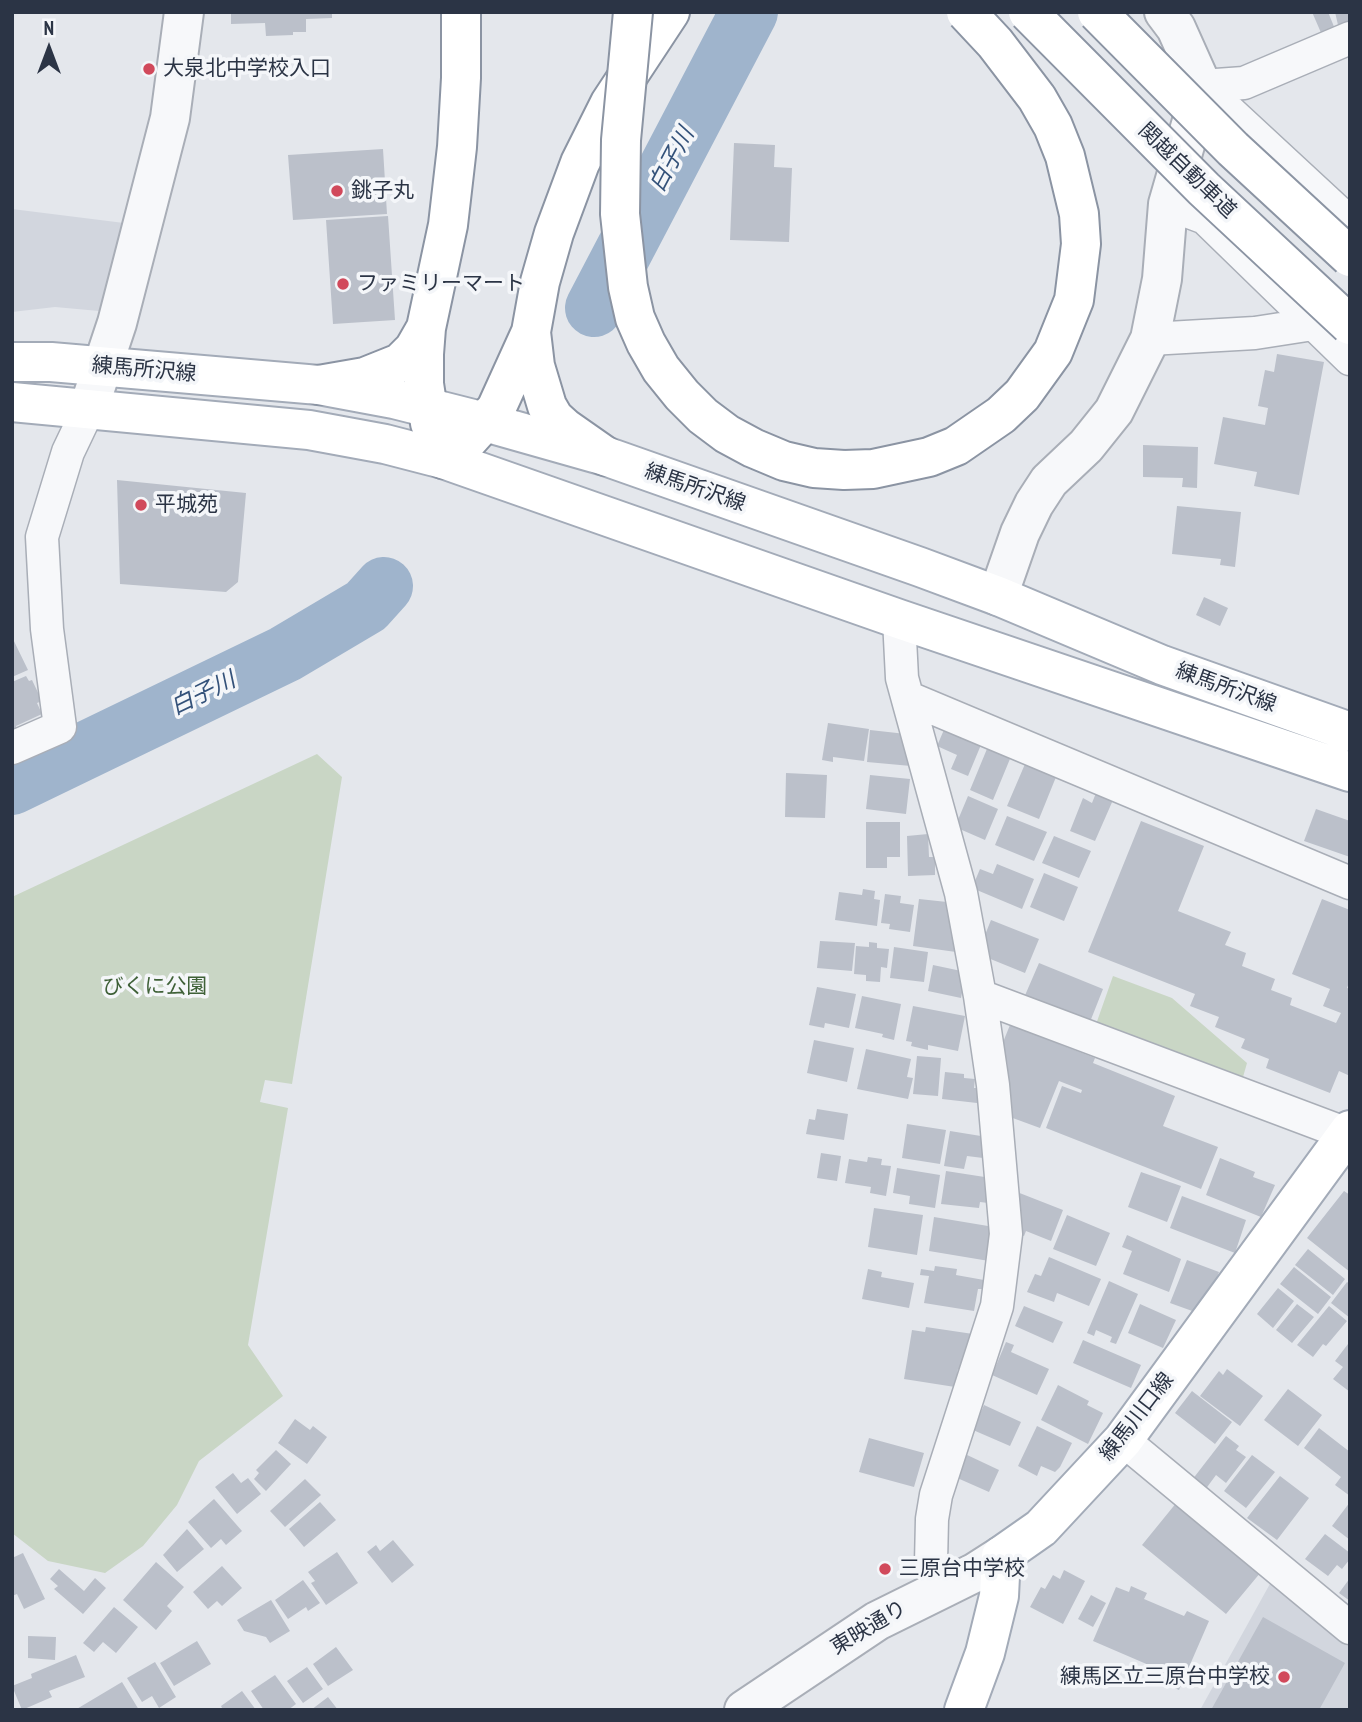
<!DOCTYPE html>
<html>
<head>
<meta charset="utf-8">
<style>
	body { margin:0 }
	#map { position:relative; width:1362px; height:1722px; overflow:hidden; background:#e4e7ec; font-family:"PT Sans Narrow",sans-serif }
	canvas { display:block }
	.frame { position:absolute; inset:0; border:14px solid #2b3445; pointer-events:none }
	.north { position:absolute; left:14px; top:14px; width:70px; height:70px; -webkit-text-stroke:5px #f4f6f9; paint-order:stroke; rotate:0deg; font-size:19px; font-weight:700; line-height:28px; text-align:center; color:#2b3445 }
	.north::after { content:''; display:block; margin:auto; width:24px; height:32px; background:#2b3445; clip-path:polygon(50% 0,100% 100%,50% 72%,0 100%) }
</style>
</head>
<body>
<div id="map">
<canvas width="1362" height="1722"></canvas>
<div class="frame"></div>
<div class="north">N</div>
</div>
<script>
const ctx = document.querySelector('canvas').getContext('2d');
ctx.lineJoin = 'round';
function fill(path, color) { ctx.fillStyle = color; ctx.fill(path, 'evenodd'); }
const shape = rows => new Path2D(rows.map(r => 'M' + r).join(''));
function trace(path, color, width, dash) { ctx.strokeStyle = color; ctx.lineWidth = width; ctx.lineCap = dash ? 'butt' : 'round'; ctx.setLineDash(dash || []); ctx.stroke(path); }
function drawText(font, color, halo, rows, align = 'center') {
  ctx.font = font + ' "PT Sans Narrow","Noto Sans JP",sans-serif'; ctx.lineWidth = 7; ctx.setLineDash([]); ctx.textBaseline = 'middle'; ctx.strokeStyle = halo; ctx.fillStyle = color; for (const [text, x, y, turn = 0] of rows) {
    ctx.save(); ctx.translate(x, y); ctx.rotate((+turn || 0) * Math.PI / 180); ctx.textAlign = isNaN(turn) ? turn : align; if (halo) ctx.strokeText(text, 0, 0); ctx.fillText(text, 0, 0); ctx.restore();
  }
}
fill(shape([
	[12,209,124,223,99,311,55,307,12,312],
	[1271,1582,1350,1644,1350,1710,1200,1710]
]), '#d2d6de');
fill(shape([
	[317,754,342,777,292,1084,265,1080,260,1102,288,1108,248,1345,283,1396,199,1461,177,1505,143,1546,105,1573,48,1561,12,1533,12,897],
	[1113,976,1172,998,1247,1063,1241,1084,1094,1030]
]), '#c9d6c5');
trace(shape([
	[594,308,749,12],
	[12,786,285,654,366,606,384,586]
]), '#9fb4cc', 58);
fill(shape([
	[231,12,332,12,332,18,306,19,306,32,293,32,293,35,266,36,265,23,231,24],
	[1312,12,1328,12,1335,29,1322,35],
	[1335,12,1350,12,1350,22,1338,25],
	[734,143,775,145,774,167,792,168,789,242,730,240],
	[383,149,387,214,293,220,288,155],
	[388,216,395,320,333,324,326,220],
	[1277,354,1324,362,1299,495,1254,486,1257,472,1214,464,1223,417,1265,425,1268,408,1258,406,1265,370,1274,372],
	[1143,445,1198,447,1197,488,1182,487,1183,478,1143,477],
	[117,480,246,493,238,582,226,592,120,584],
	[1177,506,1241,512,1235,567,1220,565,1221,559,1172,554],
	[1204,597,1228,608,1220,626,1196,615],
	[12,637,28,670,12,677],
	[26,676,29,681,32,680,42,701,37,703,42,714,16,726,17,729,12,732,12,682],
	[828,723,869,729,864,761,833,757,833,762,822,760],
	[946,725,983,740,968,776,951,769,957,755,937,746],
	[870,730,906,734,911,766,867,762],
	[989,744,1012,754,993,800,970,790],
	[1025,764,1056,777,1039,819,1007,806],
	[786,773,827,775,825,818,785,817],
	[870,775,910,779,906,814,866,809],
	[1096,793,1113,800,1095,841,1070,831,1083,798,1092,803],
	[968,796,998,809,985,840,955,827],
	[1316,809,1350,821,1350,857,1304,841],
	[1007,816,1047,832,1034,861,995,845],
	[1141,821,1204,846,1178,911,1231,932,1225,945,1246,953,1242,966,1275,979,1271,990,1292,998,1290,1005,1336,1023,1341,1013,1323,1006,1330,989,1292,974,1322,899,1350,910,1350,980,1347,988,1350,989,1350,1076,1339,1071,1330,1093,1266,1068,1269,1059,1241,1048,1245,1039,1215,1027,1219,1017,1190,1006,1195,994,1088,952],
	[866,822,900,822,900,857,887,857,887,868,866,868],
	[928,834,929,857,935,857,935,875,908,876,907,836],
	[1054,836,1091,851,1079,878,1042,863],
	[997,864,1034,879,1022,909,972,888,980,869,993,874],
	[1044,873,1078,887,1064,921,1030,907],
	[863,889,875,891,874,899,880,900,877,926,835,920,839,892,862,895],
	[885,894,901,896,900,903,914,905,910,932,889,929,890,924,881,923],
	[919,899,947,902,958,935,956,952,913,946],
	[991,920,1039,939,1025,973,988,958,983,940],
	[820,941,855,943,852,971,817,968],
	[869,942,877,943,877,948,889,949,887,968,881,967,880,982,866,981,866,975,854,974,856,946,869,947],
	[894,947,928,952,924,982,890,978],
	[1039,963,1103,989,1088,1027,1023,1000],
	[933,965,966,972,961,998,928,991],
	[817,987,856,994,849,1028,825,1023,824,1028,809,1025],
	[862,996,901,1004,894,1040,882,1037,883,1034,855,1028],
	[913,1006,965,1016,958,1051,928,1045,928,1050,911,1046,912,1042,906,1041],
	[1010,1025,1095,1058,1093,1063,1175,1096,1163,1126,1218,1147,1201,1189,1046,1128,1062,1086,1081,1093,1082,1090,1059,1081,1040,1128,1010,1117,1007,1061,997,1057],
	[814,1040,854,1048,847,1082,807,1073],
	[866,1049,911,1059,907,1077,913,1078,908,1099,857,1089],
	[917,1056,941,1058,938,1096,913,1094],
	[945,1072,964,1074,964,1078,975,1079,974,1088,979,1088,977,1103,942,1099],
	[817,1109,848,1114,844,1140,806,1134,809,1119,815,1120],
	[907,1124,946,1130,940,1164,902,1158],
	[950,1131,987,1137,983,1158,967,1156,964,1169,944,1166],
	[821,1153,841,1156,837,1181,817,1178],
	[868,1157,882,1159,881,1165,891,1166,886,1196,870,1193,871,1187,845,1183,849,1159,867,1162],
	[1220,1158,1255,1172,1253,1177,1275,1185,1261,1217,1206,1195],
	[897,1168,940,1175,935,1208,909,1204,910,1196,893,1193],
	[946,1171,991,1178,988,1203,980,1202,979,1208,941,1204],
	[1141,1172,1181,1186,1167,1222,1128,1207],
	[1344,1191,1350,1195,1350,1272,1307,1238],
	[1017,1192,1063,1210,1051,1241,1026,1231,1024,1236,1016,1233],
	[1182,1196,1246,1220,1235,1253,1170,1228],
	[874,1208,923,1215,917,1255,868,1247],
	[1067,1215,1110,1233,1096,1266,1053,1249],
	[934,1217,994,1227,989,1261,929,1251],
	[1127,1235,1181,1259,1169,1292,1123,1274,1132,1251,1122,1247],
	[1308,1249,1345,1279,1333,1295,1295,1265],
	[1049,1257,1101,1279,1089,1306,1057,1293,1054,1302,1027,1292,1035,1274,1041,1276],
	[1187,1260,1219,1272,1210,1296,1202,1308,1197,1306,1195,1312,1170,1303],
	[935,1266,957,1269,956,1275,984,1280,982,1289,978,1289,974,1311,924,1303,929,1276,920,1275,921,1269,934,1271],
	[1294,1267,1331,1297,1318,1314,1280,1284],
	[868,1269,882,1272,881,1277,914,1283,909,1308,862,1299],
	[1109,1281,1138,1294,1116,1344,1110,1342,1112,1337,1096,1330,1094,1336,1087,1333],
	[1347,1282,1350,1284,1350,1318,1331,1303],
	[1278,1288,1294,1301,1273,1328,1257,1314],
	[1140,1304,1176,1320,1163,1348,1128,1333],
	[1297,1304,1314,1317,1292,1343,1276,1330],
	[1024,1306,1063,1322,1053,1343,1015,1326],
	[1329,1306,1347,1321,1326,1346,1323,1344,1313,1357,1297,1345],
	[926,1327,973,1334,963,1370,958,1369,955,1387,904,1379,912,1330,925,1332],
	[1083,1340,1141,1365,1131,1388,1073,1363],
	[1006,1342,1014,1345,1011,1352,1049,1369,1037,1395,992,1375],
	[1348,1344,1350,1346,1350,1392,1333,1379,1343,1367,1335,1361],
	[1227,1369,1263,1396,1240,1426,1200,1396,1219,1371,1223,1375],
	[1058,1385,1089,1401,1087,1405,1103,1413,1088,1444,1041,1420],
	[1288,1389,1322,1415,1298,1446,1264,1420],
	[1192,1391,1232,1422,1215,1444,1175,1413],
	[984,1405,1021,1422,1010,1446,973,1430],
	[295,1419,310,1430,313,1426,327,1437,307,1464,278,1443],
	[1037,1426,1072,1443,1060,1467,1055,1472,1041,1466,1037,1476,1018,1466],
	[1319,1428,1350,1452,1350,1496,1335,1485,1341,1477,1304,1448],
	[1226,1436,1239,1446,1236,1450,1246,1457,1226,1483,1216,1475,1205,1490,1192,1480],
	[869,1438,924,1453,914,1487,859,1472],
	[276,1450,291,1464,266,1491,254,1479,259,1473,256,1470],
	[965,1454,999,1470,989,1492,955,1477],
	[1252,1455,1275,1472,1246,1508,1224,1491],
	[233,1473,241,1483,248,1478,261,1494,237,1514,215,1487],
	[1280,1476,1309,1498,1277,1540,1247,1518],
	[305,1479,321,1495,285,1527,270,1511],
	[214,1499,242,1531,226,1545,221,1539,211,1548,188,1522],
	[320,1502,336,1520,304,1547,289,1529],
	[1177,1502,1261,1572,1226,1614,1142,1545],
	[1350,1502,1350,1540,1332,1526],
	[187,1529,204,1549,177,1572,163,1555],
	[1325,1534,1350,1553,1350,1559,1342,1569,1337,1565,1328,1576,1305,1559],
	[393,1540,414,1565,392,1583,367,1552,376,1545,380,1551],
	[337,1552,358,1583,326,1605,311,1583,315,1581,308,1572],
	[23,1553,45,1599,24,1609,17,1594,12,1596,12,1558],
	[156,1562,184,1587,167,1606,172,1611,156,1630,123,1600],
	[222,1566,242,1588,222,1606,217,1601,208,1609,193,1592],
	[59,1569,84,1591,95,1578,106,1588,83,1614,54,1589,58,1586,50,1579],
	[1064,1570,1085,1581,1063,1624,1030,1607,1041,1587,1045,1589,1053,1575,1060,1579],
	[1350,1578,1350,1601,1339,1593],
	[303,1580,320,1603,308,1611,306,1607,288,1619,275,1600],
	[1131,1586,1147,1593,1144,1599,1184,1616,1187,1611,1209,1621,1179,1690,1154,1679,1158,1669,1093,1641,1116,1587,1129,1592],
	[1091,1595,1106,1603,1093,1627,1078,1619],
	[271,1600,290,1631,270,1643,266,1637,244,1631,237,1620],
	[114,1607,138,1627,116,1653,103,1642,94,1652,83,1643],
	[1263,1617,1345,1663,1319,1710,1211,1710],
	[28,1636,56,1637,55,1660,28,1658],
	[197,1641,211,1664,174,1686,160,1663],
	[336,1647,353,1670,328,1686,313,1664],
	[76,1655,85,1677,49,1691,52,1697,22,1710,12,1686,32,1678,31,1674],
	[155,1662,176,1697,159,1708,152,1696,142,1702,127,1678],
	[307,1667,323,1689,303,1703,287,1681],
	[275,1675,296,1704,288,1710,264,1710,251,1691],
	[122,1682,139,1710,75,1710],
	[242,1691,256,1710,223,1710,221,1706],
	[328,1697,338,1710,311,1710]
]), '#bbc0ca');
const minor = shape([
	[1202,86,1350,223],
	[1202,86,1244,83,1350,38],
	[1168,204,1205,218,1350,359],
	[1150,339,1255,333,1326,322],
	[899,619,902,678,961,893,980,996,993,1085,1006,1234,997,1306,936,1495,932,1519,931,1563,941,1587],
	[909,698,1350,883],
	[12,748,60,727,47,629,42,537,68,452,88,410],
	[980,996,1347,1134],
	[1123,1440,1350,1628]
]);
const tertiary = shape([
	[88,410,117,323,170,118,184,12],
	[998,596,1020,533,1034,504,1049,481,1086,446,1114,411,1150,339,1162,279,1168,204,1202,86,1176,28,1164,12],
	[744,1710,877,1621,976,1572,1001,1556]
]);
const primary = shape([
	[12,362,51,362,319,385,394,399,485,422,605,456,920,567,998,596,1162,665,1350,732],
	[12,402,309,430,385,444,443,459,899,619,1350,772],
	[964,1710,985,1653,999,1596,1001,1556,1041,1528,1123,1440,1350,1130]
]);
const motorway = shape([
	[461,12,461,78,457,147,448,225,426,328,424,354,424,384,430,423,443,459,469,439,496,409,531,332,540,282,554,233,580,163,610,103,670,12],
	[531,332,535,366,547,406,554,418,565,428,605,456],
	[319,385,365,377,400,363,414,349,426,328]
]);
trace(minor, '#a9aeb7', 35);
trace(tertiary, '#a9aeb7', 42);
trace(primary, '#a3abb8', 42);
trace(motorway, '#8b94a3', 42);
trace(minor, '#f7f8fa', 32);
trace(tertiary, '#f7f8fa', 38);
trace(primary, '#fff', 38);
trace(motorway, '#fff', 38);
const motorwayBridge = shape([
	[633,12,621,140,620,214,628,287,635,318,646,343,661,369,682,395,703,416,727,434,753,448,784,461,814,468,844,470,873,469,929,457,956,446,1001,415,1022,395,1053,352,1074,300,1081,244,1079,214,1065,156,1053,126,1037,98,995,43,966,12],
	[1028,12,1204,189,1350,325],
	[1097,12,1233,149,1350,257]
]);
trace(motorwayBridge, '#8b94a3', 42, []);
trace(motorwayBridge, '#fff', 38);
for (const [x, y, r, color] of [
	[149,69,7,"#d1495b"],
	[337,191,7,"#d1495b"],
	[343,284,7,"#d1495b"],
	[141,505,7,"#d1495b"],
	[885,1569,7,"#d1495b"],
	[1284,1677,7,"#d1495b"]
]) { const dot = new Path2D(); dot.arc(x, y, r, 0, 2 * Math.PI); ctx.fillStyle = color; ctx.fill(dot); trace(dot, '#f4f6f9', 2.5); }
drawText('21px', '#2b3445', '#f4f6f9', [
	["大泉北中学校入口",163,69],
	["銚子丸",351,191],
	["ファミリーマート",357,284],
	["平城苑",155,505],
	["三原台中学校",899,1569],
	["練馬区立三原台中学校",1270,1677,"right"]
], 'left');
drawText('21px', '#2b3445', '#f4f6f9', [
	["関越自動車道",1187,171,44],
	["練馬所沢線",144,370,5],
	["練馬所沢線",695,488,19],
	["練馬所沢線",1226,688,20],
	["練馬川口線",1137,1417,-52],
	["東映通り",869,1628,-31]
]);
drawText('21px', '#3f6138', '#f4f6f9', [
	["びくに公園",155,987]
]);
drawText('italic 23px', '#34527a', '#f4f6f9', [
	["白子川",672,160,-62],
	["白子川",203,694,-26]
]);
</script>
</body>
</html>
